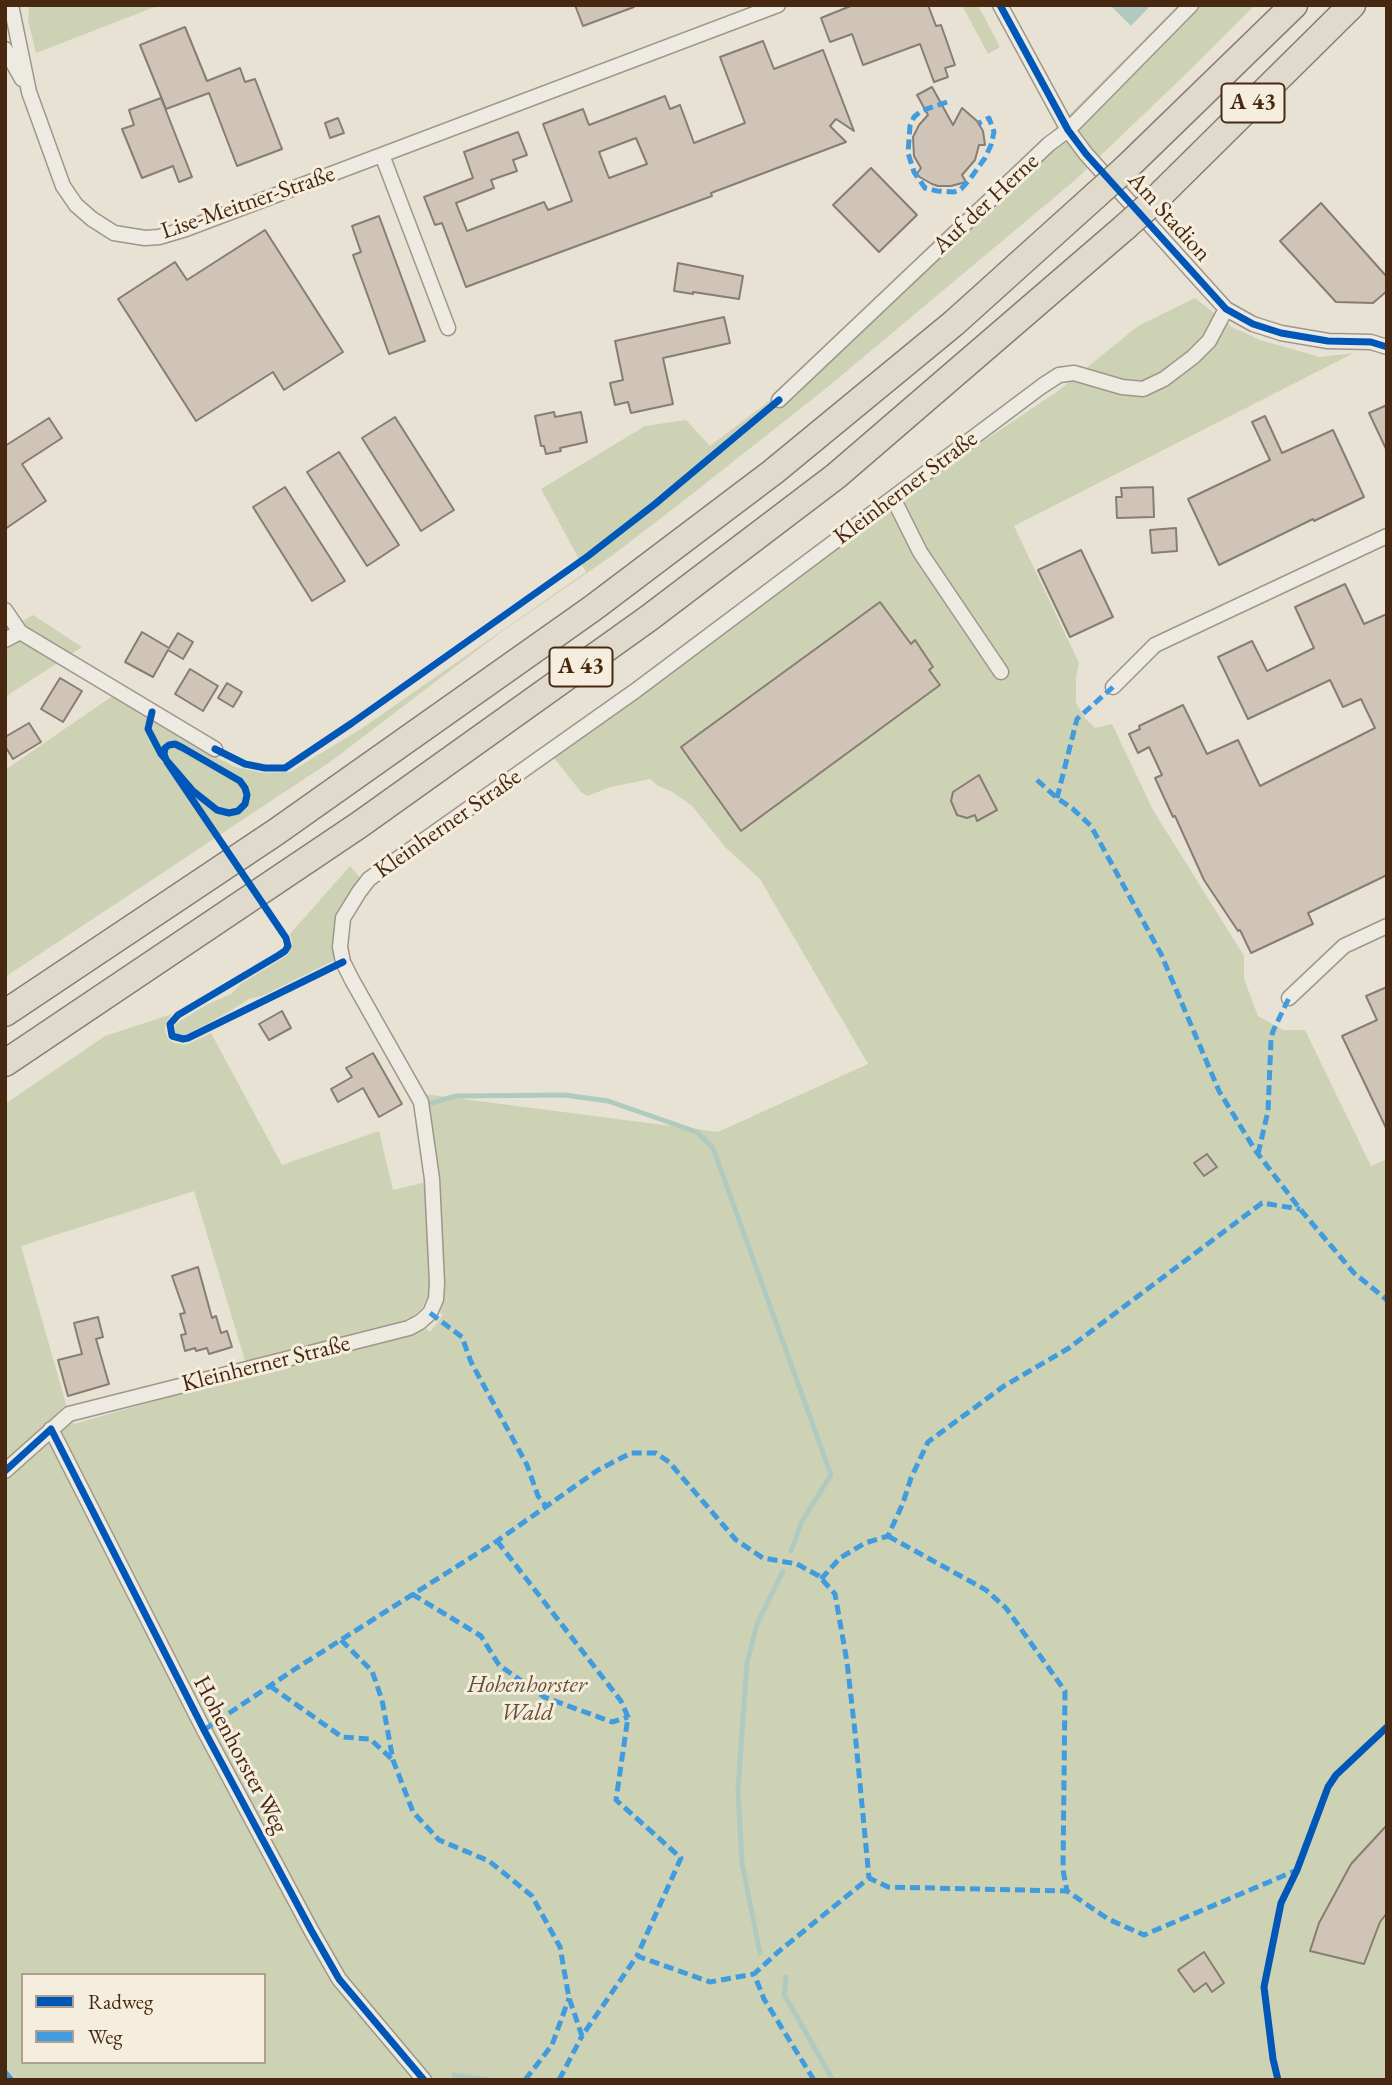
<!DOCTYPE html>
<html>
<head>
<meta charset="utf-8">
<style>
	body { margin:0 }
	#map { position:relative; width:1392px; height:2085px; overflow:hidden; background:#e8e2d4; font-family:"EB Garamond",serif }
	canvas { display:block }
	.frame { position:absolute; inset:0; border:7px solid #482811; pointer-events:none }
	.legend { position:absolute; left:21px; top:1973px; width:245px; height:91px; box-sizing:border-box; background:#f5eede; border:2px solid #b09f8c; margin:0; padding:9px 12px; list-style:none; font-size:21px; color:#482811 }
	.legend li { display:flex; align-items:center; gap:14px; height:35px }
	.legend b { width:35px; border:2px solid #b09f8c }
</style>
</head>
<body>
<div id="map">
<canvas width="1392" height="2085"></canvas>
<div class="frame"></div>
<ul class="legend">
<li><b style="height:9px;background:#0057b8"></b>Radweg</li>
<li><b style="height:9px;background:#409cde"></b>Weg</li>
</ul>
</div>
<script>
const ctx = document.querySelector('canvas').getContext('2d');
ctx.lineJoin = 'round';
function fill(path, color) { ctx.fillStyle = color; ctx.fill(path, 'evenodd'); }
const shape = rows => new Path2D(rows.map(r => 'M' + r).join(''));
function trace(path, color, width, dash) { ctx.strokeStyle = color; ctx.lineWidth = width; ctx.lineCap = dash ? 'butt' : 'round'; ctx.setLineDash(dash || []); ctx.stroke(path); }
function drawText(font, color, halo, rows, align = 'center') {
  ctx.font = font + ' "EB Garamond",serif'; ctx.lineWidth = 6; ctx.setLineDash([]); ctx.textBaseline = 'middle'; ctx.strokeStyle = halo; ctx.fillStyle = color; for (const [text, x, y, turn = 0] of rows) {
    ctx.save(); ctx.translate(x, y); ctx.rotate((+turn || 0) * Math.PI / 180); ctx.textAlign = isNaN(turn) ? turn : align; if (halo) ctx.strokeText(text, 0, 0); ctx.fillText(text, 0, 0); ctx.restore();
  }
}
fill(shape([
	[29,5,160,5,36,53,28,20],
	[962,5,978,5,1000,47,988,54],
	[1178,5,1255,5,1189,71,1074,181,824,390,687,498,613,555,497,635,330,762,5,977,5,770,114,695,206,752,235,767,264,773,290,772,361,729,586,572,541,489,645,426,686,420,710,446,797,380,1076,108],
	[1195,298,1232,327,1260,340,1320,357,1354,353,1014,526,1079,663,1076,678,1076,703,1085,718,1095,728,1112,724,1153,810,1244,956,1244,979,1258,1016,1283,1030,1305,1030,1371,1166,1387,1159,1387,2080,5,2080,5,1104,105,1036,172,1014,166,1022,165,1031,168,1039,174,1043,186,1045,211,1033,282,1165,379,1131,393,1190,427,1182,433,1287,422,1308,412,1317,398,1324,246,1364,194,1191,21,1246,66,1404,74,1424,422,1325,430,1332,443,1315,437,1310,444,1294,437,1180,424,1094,718,1132,868,1064,760,879,726,848,692,806,671,791,658,786,650,779,611,787,587,796,581,792,553,757,681,666,767,598,923,482,1058,391,1138,326],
	[23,1975,264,1975,264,2062,23,2062],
	[33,615,82,647,5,697,5,631],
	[350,866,362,880,348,897,340,916,339,958,262,996,249,999,227,1013,185,1035,180,1035,175,1033,175,1025,180,1021,208,1004,231,994,242,983,288,955,292,942,290,934]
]), '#cdd2b4');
fill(shape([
	[1110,5,1151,5,1131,26]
]), '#b1cabf');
trace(shape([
	[432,1103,456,1096,565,1095,608,1101,697,1132,713,1148,831,1475,802,1521,791,1551],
	[760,1953,742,1863,738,1790,747,1663,757,1624,783,1571],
	[786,1977,784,1994,833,2080],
	[454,2075,489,2080]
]), '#b1cabf', 5);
const building = shape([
	[575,5,633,5,634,7,583,26,575,5],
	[853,5,928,5,936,26,941,25,955,65,945,68,948,77,934,82,920,44,863,65,852,34,830,42,821,18,853,5],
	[185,27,207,81,240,68,245,82,255,79,282,149,237,166,209,93,166,109,140,45,185,27],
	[763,41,774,69,823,50,854,131,836,119,830,126,846,142,711,193,712,196,466,287,442,223,435,225,424,197,473,178,464,152,518,132,527,155,513,160,517,171,491,180,494,188,456,203,467,231,544,202,548,210,572,201,543,124,583,109,589,125,665,96,670,109,680,105,694,143,745,123,720,57,763,41],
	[636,138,647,164,609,178,599,152,636,138],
	[932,87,953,125,962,108,977,121,983,131,985,145,979,145,975,160,962,175,966,182,951,186,938,186,932,184,916,175,921,168,914,156,913,137,919,125,928,115,917,95,932,87],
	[161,98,192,177,179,182,173,166,142,178,122,129,134,125,129,110,161,98],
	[338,118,344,133,330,138,325,123,338,118],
	[871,168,917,215,879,252,833,205,871,168],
	[1321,203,1387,277,1387,291,1373,303,1336,302,1280,241,1321,203],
	[379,216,425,341,389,354,353,255,361,252,352,226,379,216],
	[265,230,343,352,284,390,273,372,196,421,118,299,175,262,187,280,265,230],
	[678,263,743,276,739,299,693,292,693,294,674,291,678,263],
	[724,317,730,343,663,358,673,404,631,413,628,402,615,405,610,383,623,380,615,341,724,317],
	[1387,405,1387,451,1369,413,1387,405],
	[554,412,555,417,581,412,587,442,560,448,561,451,546,454,544,446,541,446,535,416,554,412],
	[1265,416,1282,453,1333,430,1364,497,1314,521,1313,519,1219,565,1188,499,1270,460,1252,422,1265,416],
	[395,417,454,510,421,531,362,438,395,417],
	[49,418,62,438,22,464,46,501,5,529,5,446,49,418],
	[339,452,399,545,367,566,307,472,339,452],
	[285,487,345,581,312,601,253,507,285,487],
	[1153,487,1154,517,1117,518,1116,497,1122,497,1121,488,1153,487],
	[1176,528,1177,551,1152,553,1150,530,1176,528],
	[1081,550,1113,617,1070,637,1038,570,1081,550],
	[1345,584,1364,624,1387,614,1387,875,1308,913,1313,924,1251,953,1240,930,1238,931,1204,880,1175,816,1173,817,1155,778,1162,775,1149,747,1138,753,1129,734,1140,729,1139,726,1183,705,1207,754,1238,740,1260,786,1375,728,1361,699,1343,707,1330,680,1248,719,1218,657,1252,641,1267,671,1314,648,1295,607,1345,584],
	[880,602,911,644,915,640,933,667,929,670,940,685,741,831,681,747,880,602],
	[142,632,169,648,178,633,193,642,183,659,168,650,153,677,125,662,142,632],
	[190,669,218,686,203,711,175,694,190,669],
	[60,678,82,691,63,722,41,709,60,678],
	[227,683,242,692,233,707,218,698,227,683],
	[29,723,41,742,13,759,5,746,5,737,29,723],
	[979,775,997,810,977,821,975,815,967,818,957,815,951,801,953,792,979,775],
	[1387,987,1387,1130,1342,1036,1377,1020,1366,996,1387,987],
	[282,1011,291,1028,269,1040,259,1024,282,1011],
	[373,1053,402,1104,379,1117,363,1088,338,1102,331,1089,352,1077,346,1068,373,1053],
	[1207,1154,1217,1167,1204,1176,1194,1163,1207,1154],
	[198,1267,212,1318,216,1316,221,1333,227,1331,232,1347,209,1354,207,1348,196,1351,195,1348,185,1351,181,1335,186,1334,180,1314,185,1313,172,1276,198,1267],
	[98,1317,103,1337,96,1339,109,1384,68,1396,58,1360,82,1354,74,1323,98,1317],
	[1387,1825,1387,1913,1380,1922,1364,1964,1310,1951,1319,1923,1351,1864,1387,1825],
	[1204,1952,1224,1983,1212,1992,1206,1983,1194,1992,1178,1970,1204,1952]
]);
fill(building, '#d0c4b7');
trace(building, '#867d73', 2);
const minor = shape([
	[11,5,29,92,63,186,76,205,92,219,114,233,145,238,159,237,186,229,778,5],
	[1000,5,1068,130,1086,154,1226,309,1253,324,1281,333,1328,341,1371,342,1387,347],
	[5,49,22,79],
	[382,155,448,328],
	[779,400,1049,144,1068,130,1191,5],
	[893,498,920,552,1001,672],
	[5,610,20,632,215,749],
	[5,640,20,632],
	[1113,687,1155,645,1387,536],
	[1289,998,1344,946,1387,926],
	[51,1429,204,1730,311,1930,339,1979,424,2080],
	[5,1471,69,1414,409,1328,420,1322,430,1313,436,1299,437,1283,432,1179,421,1102,352,980,343,962,340,947,343,918,359,892,369,879,635,691,1042,386,1059,375,1074,373,1122,387,1143,389,1164,379,1193,357,1209,341,1226,309]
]);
const motorway = shape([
	[1125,169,1294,5],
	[1154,201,1352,5],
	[5,1013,276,832,593,608,773,472,954,323,1096,195],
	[5,1063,359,825,649,618,836,476,1125,227]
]);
trace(minor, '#9e968b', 17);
trace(motorway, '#867d73', 29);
trace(minor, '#edeae2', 14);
trace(motorway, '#e0dacd', 26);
const motorwayBridge = shape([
	[1096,195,1125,169],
	[1125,227,1154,201]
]);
trace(motorwayBridge, '#867d73', 29, []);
trace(motorwayBridge, '#e0dacd', 26);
trace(shape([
	[947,102,921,111,914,117,910,126,908,153,914,172,925,188,937,191,954,192,961,189,970,179,985,158,991,145,994,132,989,118,979,123],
	[1037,780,1057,798,1073,809,1091,826,1161,954,1219,1091,1255,1150,1300,1209,1354,1273,1387,1300],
	[1057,798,1077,719,1113,687],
	[1258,1154,1268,1111,1271,1040,1273,1031,1289,998],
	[430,1313,462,1337,471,1362,527,1465,538,1496,546,1506],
	[888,1536,986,1590,1006,1608,1065,1691,1063,1870,1067,1891],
	[497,1541,621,1701,628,1717,616,1800,681,1858,637,1956],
	[821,1579,840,1558,865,1543,888,1536,903,1503,911,1478,928,1442,1004,1386,1069,1348,1262,1203,1300,1209],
	[412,1594,481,1636,499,1665,544,1697,612,1722,628,1717],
	[341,1640,372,1671,382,1700,393,1760,413,1812,439,1840,489,1861,532,1896,560,1947,569,1998,582,2036,637,1956,710,1982,754,1974],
	[270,1686,342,1737,370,1739,393,1760],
	[204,1730,295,1669,497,1541,598,1470,631,1453,656,1453,669,1462,736,1540,763,1558,797,1564,819,1576,835,1594,847,1662,855,1732,869,1878],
	[5,2072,12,2080],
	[525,2080,552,2045,569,1998],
	[559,2080,582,2036],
	[814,2080,764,1999,754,1974,778,1952,869,1878,888,1887,1067,1891,1108,1919,1144,1935,1297,1870]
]), '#409cde', 5, [10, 5]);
trace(shape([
	[1000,5,1068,130,1086,154,1226,309,1253,324,1281,333,1328,341,1371,342,1387,347],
	[152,712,148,729,161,754,175,770,193,791,217,810,229,813,238,811,245,804,247,795,245,788,240,781,183,748,175,744,169,745,165,748,164,754,167,762,286,938,288,946,285,951,279,955,178,1015,170,1024,172,1036,183,1039,188,1038,343,962],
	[215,749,245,764,265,768,285,768,352,723,588,556,655,504,779,400],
	[5,1471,51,1429,204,1730,311,1930,339,1979,424,2080],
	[1278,2080,1273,2059,1264,1987,1281,1903,1297,1870,1328,1787,1336,1775,1387,1727]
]), '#0057b8', 7);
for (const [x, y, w] of [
	[1253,103,63],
	[581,667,63]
]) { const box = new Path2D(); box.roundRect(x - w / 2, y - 19.5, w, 39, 5); ctx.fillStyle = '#f5eede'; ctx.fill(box); trace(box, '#482811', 2); }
drawText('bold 23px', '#482811', null, [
	["A 43",1253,103],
	["A 43",581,667]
]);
drawText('24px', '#482811', '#f5eede', [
	["Lise-Meitner-Straße",248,203,-19],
	["Auf der Herne",986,204,-43],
	["Am Stadion",1169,217,48],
	["Kleinherner Straße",906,488,-37],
	["Kleinherner Straße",448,824,-35],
	["Kleinherner Straße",266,1364,-14],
	["Hohenhorster Weg",240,1755,62]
]);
drawText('italic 24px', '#644f33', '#f5eede', [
	["Hohenhorster",527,1685],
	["Wald",527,1713]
]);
</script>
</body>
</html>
